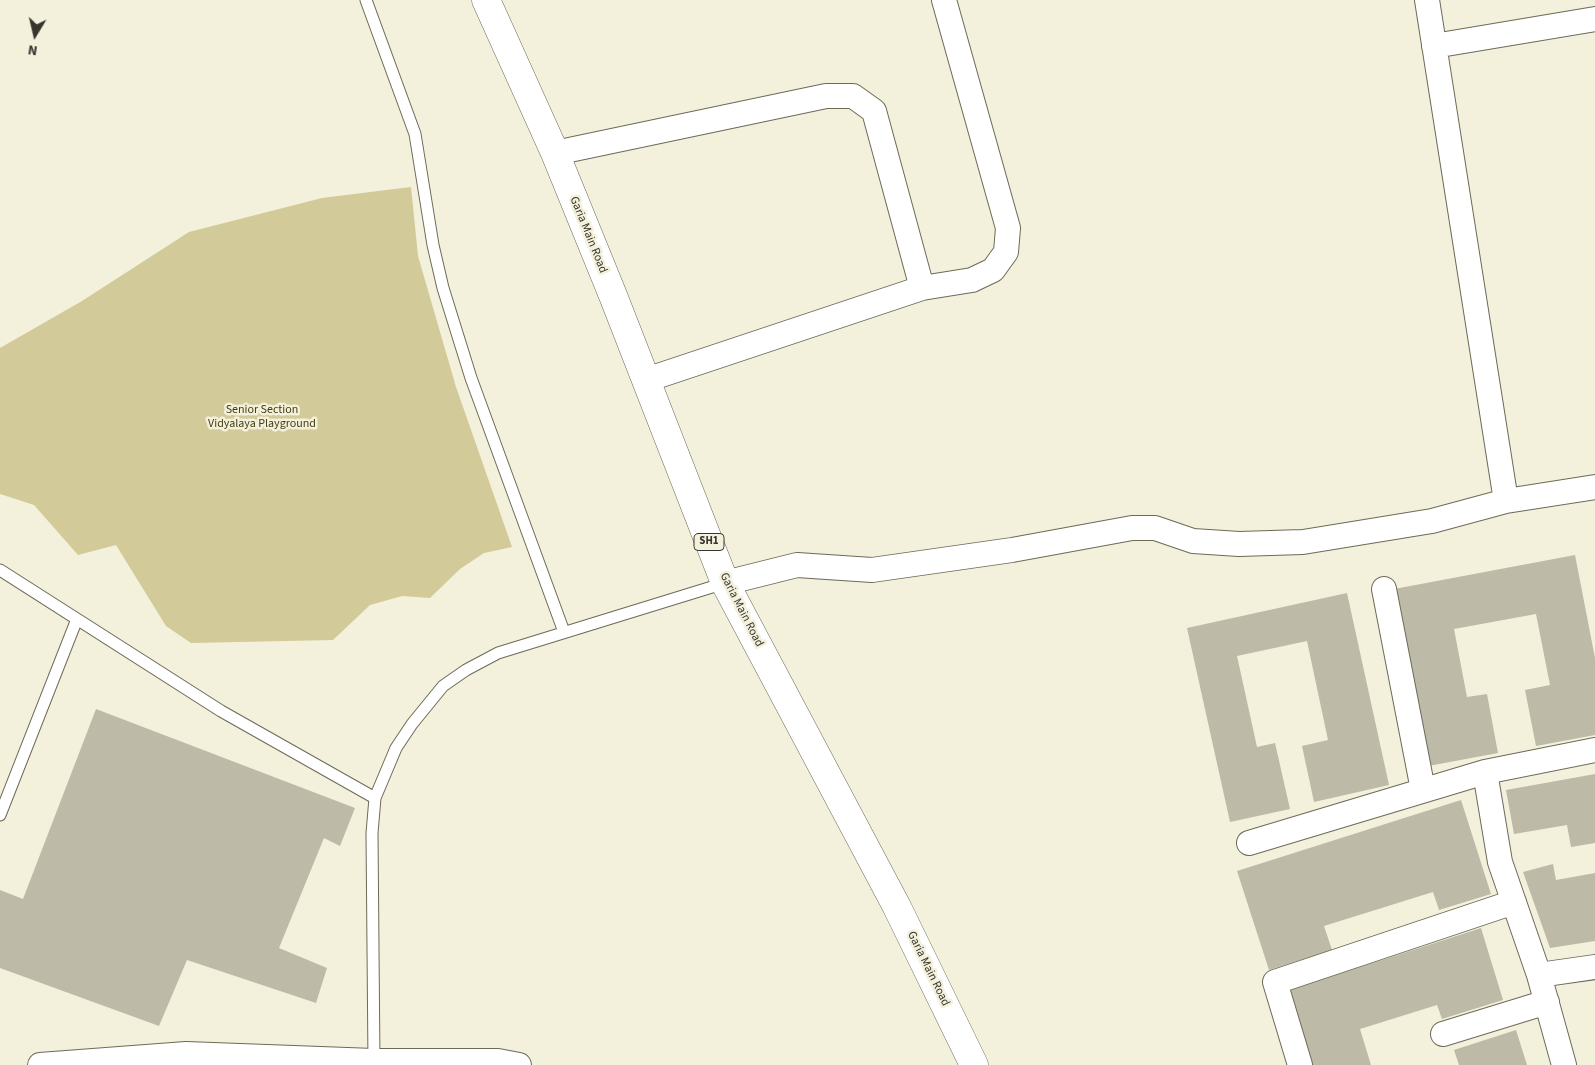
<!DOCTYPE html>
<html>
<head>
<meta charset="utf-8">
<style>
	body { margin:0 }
	#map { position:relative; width:1595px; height:1065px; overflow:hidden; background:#f3f0dc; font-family:"Source Sans 3",sans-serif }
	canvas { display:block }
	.north { position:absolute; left:10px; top:10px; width:50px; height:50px; -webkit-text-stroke:4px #f3f0dc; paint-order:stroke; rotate:189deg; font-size:14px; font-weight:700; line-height:20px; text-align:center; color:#36352e }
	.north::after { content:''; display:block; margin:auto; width:18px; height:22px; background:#36352e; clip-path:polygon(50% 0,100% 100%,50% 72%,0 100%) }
</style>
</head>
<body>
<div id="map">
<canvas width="1595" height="1065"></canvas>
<div class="north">N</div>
</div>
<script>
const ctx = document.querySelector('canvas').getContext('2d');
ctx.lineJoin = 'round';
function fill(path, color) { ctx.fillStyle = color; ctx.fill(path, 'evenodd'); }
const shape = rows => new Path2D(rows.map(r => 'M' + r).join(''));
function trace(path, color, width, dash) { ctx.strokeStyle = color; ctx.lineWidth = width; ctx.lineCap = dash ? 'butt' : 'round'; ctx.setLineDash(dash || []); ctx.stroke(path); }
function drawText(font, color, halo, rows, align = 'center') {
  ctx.font = font + ' "Source Sans 3",sans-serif'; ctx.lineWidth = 5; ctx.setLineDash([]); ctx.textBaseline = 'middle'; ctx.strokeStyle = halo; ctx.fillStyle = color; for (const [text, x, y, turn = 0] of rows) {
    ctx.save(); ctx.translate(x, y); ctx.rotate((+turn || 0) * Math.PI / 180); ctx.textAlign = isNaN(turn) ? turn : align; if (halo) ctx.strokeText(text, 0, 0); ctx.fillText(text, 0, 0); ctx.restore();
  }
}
fill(shape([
	[411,187,418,256,456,387,512,547,484,553,460,569,430,598,402,596,370,605,333,640,191,643,166,626,116,545,78,555,34,505,0,494,0,348,82,301,189,232,322,198]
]), '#d2ca98');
fill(shape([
	[1575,555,1595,658,1595,735,1536,746,1525,690,1550,685,1536,614,1454,629,1467,697,1487,694,1498,753,1423,767,1389,590],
	[1347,593,1389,785,1314,802,1302,746,1328,740,1307,641,1237,656,1257,747,1275,743,1290,809,1230,822,1187,628],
	[96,709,355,808,340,846,324,838,279,948,327,968,316,1003,187,960,159,1026,0,968,0,890,23,899],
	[1595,774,1595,843,1571,847,1567,825,1514,834,1506,790],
	[1461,800,1491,894,1439,910,1433,892,1324,926,1332,950,1269,970,1237,871],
	[1553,864,1556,880,1595,873,1595,941,1550,948,1523,872],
	[1481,928,1503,1000,1442,1019,1437,1005,1360,1029,1371,1065,1311,1065,1289,990],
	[1516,1030,1527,1065,1459,1065,1454,1050]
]), '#bdbaa7');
const service = shape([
	[366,0,415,134,433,245,443,288,471,378,564,632],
	[0,570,221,711,375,798],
	[0,815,77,619],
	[374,1064,372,833,375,798,396,748,412,724,443,686,466,670,498,653,725,583]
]);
const minor = shape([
	[1427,0,1506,501],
	[1434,46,1595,19],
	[555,153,826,96,853,96,874,111,922,288],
	[646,380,922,288,972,280,993,270,1006,252,1008,228,944,0],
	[725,583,797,565,872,570,1012,550,1132,528,1155,528,1193,541,1239,544,1303,542,1432,521,1506,501,1595,487],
	[1384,589,1423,790],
	[1249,843,1485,772],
	[1539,975,1595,967],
	[1443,1034,1547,1002],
	[40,1065,186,1054,374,1061,498,1061,519,1065],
	[1300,1065,1275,982,1514,902],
	[1564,1065,1539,975,1500,862,1485,772,1595,750]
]);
const primary = shape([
	[486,0,555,153,614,298,725,583,897,907,974,1065]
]);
trace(service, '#6d6a59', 13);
trace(minor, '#6d6a59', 26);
trace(primary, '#6d6a59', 29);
trace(service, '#fff', 11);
trace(minor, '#fff', 24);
trace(primary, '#fff', 28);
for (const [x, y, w] of [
	[709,542,30]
]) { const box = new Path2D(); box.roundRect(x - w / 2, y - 8.5, w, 17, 4); ctx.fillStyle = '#f3f0dc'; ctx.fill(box); trace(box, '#36352e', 1); }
drawText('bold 11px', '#36352e', null, [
	["SH1",709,542]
]);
drawText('12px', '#36352e', '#f3f0dc', [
	["Garia Main Road",588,235,68],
	["Garia Main Road",741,610,63],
	["Garia Main Road",928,969,64]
]);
drawText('12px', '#453d11', '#f3f0dc', [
	["Senior Section",262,410],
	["Vidyalaya Playground",262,424]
]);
</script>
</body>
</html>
